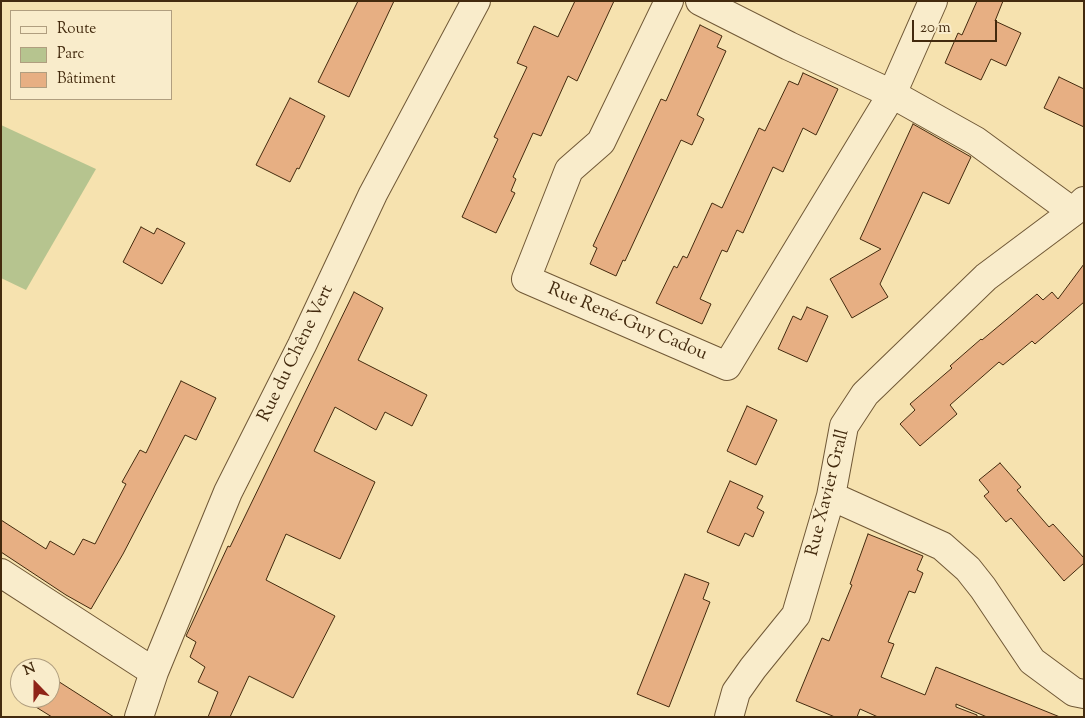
<!DOCTYPE html>
<html>
<head>
<meta charset="utf-8">
<style>
	body { margin:0 }
	#map { position:relative; width:1085px; height:718px; overflow:hidden; background:#f6e2af; font-family:"Sorts Mill Goudy",serif }
	canvas { display:block }
	.frame { position:absolute; inset:0; border:2px solid #432a0e; pointer-events:none }
	.legend { position:absolute; left:10px; top:10px; width:162px; height:90px; box-sizing:border-box; background:#f9eccb; border:1px solid #b09e7f; margin:0; padding:6px 9px; list-style:none; font-size:15px; color:#432a0e }
	.legend li { display:flex; align-items:center; gap:10px; height:25px }
	.legend b { width:25px; border:1px solid #b09e7f }
	.north { position:absolute; left:10px; top:658px; width:50px; height:50px; box-sizing:border-box; background:#f9eccb; border:1px solid #b09e7f; border-radius:50%; rotate:338deg; font-size:14px; font-weight:700; line-height:20px; text-align:center; color:#432a0e }
	.north::after { content:''; display:block; margin:auto; width:18px; height:22px; background:#8f2418; clip-path:polygon(50% 0,100% 100%,50% 72%,0 100%) }
	.scale { position:absolute; left:912px; top:20px; width:85px; height:22px; box-sizing:border-box; border:2px solid #432a0e; border-top:0; padding-left:6px; font-size:15px; line-height:18px; white-space:nowrap; color:#432a0e; -webkit-text-stroke:4px #f9eccb; paint-order:stroke }
</style>
</head>
<body>
<div id="map">
<canvas width="1085" height="718"></canvas>
<div class="frame"></div>
<ul class="legend">
<li><b style="height:6px;background:#f9eccb"></b>Route</li>
<li><b style="height:14px;background:#b6c48f"></b>Parc</li>
<li><b style="height:14px;background:#e7af83"></b>Bâtiment</li>
</ul>
<div class="north">N</div>
<div class="scale">20 m</div>
</div>
<script>
const ctx = document.querySelector('canvas').getContext('2d');
ctx.lineJoin = 'round';
function fill(path, color) { ctx.fillStyle = color; ctx.fill(path, 'evenodd'); }
const shape = rows => new Path2D(rows.map(r => 'M' + r).join(''));
function trace(path, color, width, dash) { ctx.strokeStyle = color; ctx.lineWidth = width; ctx.lineCap = dash ? 'butt' : 'round'; ctx.setLineDash(dash || []); ctx.stroke(path); }
function drawText(font, color, halo, rows, align = 'center') {
  ctx.font = font + ' "Sorts Mill Goudy",serif'; ctx.lineWidth = 5; ctx.setLineDash([]); ctx.textBaseline = 'middle'; ctx.strokeStyle = halo; ctx.fillStyle = color; for (const [text, x, y, turn = 0] of rows) {
    ctx.save(); ctx.translate(x, y); ctx.rotate((+turn || 0) * Math.PI / 180); ctx.textAlign = isNaN(turn) ? turn : align; if (halo) ctx.strokeText(text, 0, 0); ctx.fillText(text, 0, 0); ctx.restore();
  }
}
fill(shape([
	[1,125,96,169,26,290,1,278]
]), '#b6c48f');
const building = shape([
	[358,1,394,1,349,97,318,82,358,1],
	[575,1,614,1,577,81,568,76,541,136,533,133,513,177,516,179,511,191,515,193,496,233,462,217,498,139,494,137,527,67,517,63,534,26,558,37,575,1],
	[977,1,1003,1,995,21,1021,33,1006,66,991,59,981,80,945,63,958,33,962,35,977,1],
	[700,25,722,36,717,47,726,51,697,115,704,119,692,145,681,140,625,261,623,260,616,276,590,264,597,248,593,246,661,99,666,101,700,25],
	[803,73,838,89,816,135,803,128,783,172,773,167,743,233,737,230,727,252,722,250,700,299,711,304,702,324,656,303,674,266,677,268,683,256,687,258,712,203,722,208,759,128,765,131,789,81,798,85,803,73],
	[1059,77,1084,89,1084,127,1044,108,1059,77],
	[290,98,325,116,299,169,297,168,290,182,256,165,290,98],
	[913,124,971,157,949,204,923,192,880,284,888,297,852,318,830,279,881,249,860,239,913,124],
	[141,227,154,234,157,228,185,243,162,284,123,262,141,227],
	[1084,264,1084,302,1035,344,1032,341,1003,365,999,362,950,405,957,414,920,446,900,424,915,410,910,404,952,368,950,366,981,339,982,340,1037,294,1043,300,1052,292,1058,299,1084,264],
	[354,292,383,308,358,360,427,395,412,426,385,412,376,430,335,407,314,451,375,482,340,559,286,534,266,580,335,616,293,698,249,676,230,717,208,717,218,692,198,682,205,667,190,657,196,642,186,636,228,546,230,547,354,292],
	[807,307,828,316,807,362,778,349,793,316,801,320,807,307],
	[181,381,216,398,196,440,185,435,123,554,91,609,66,595,1,552,1,520,46,549,50,541,74,555,83,539,95,544,126,484,122,482,140,450,146,453,181,381],
	[747,406,777,420,756,465,727,451,747,406],
	[1000,463,1021,487,1017,490,1049,527,1053,524,1084,558,1084,563,1064,581,1011,518,1006,522,984,496,989,492,979,480,1000,463],
	[730,481,763,496,757,508,764,512,758,525,753,537,745,533,739,546,707,532,730,481],
	[868,534,923,556,917,570,923,573,915,593,909,591,888,642,894,644,881,677,925,695,936,667,1060,717,987,717,956,704,956,707,977,715,977,717,878,717,860,709,857,717,835,717,796,701,822,638,829,641,852,585,850,584,868,534],
	[685,574,709,583,703,599,710,602,669,707,637,694,685,574],
	[50,676,114,717,52,717,23,699,50,698,50,676]
]);
fill(building, '#e7af83');
trace(building, '#432a0e', 1);
const minor = shape([
	[669,1,601,142,569,170,526,279,727,366,892,94,933,1],
	[700,1,789,46,892,94,976,141,1073,212],
	[831,496,942,546,968,569,983,588,1032,661,1074,692,1084,694],
	[1,573,154,672],
	[139,717,154,672,228,492,302,345,373,194,476,1],
	[729,717,736,692,753,668,796,615,831,496,844,426,865,394,986,277,1073,212,1084,201]
]);
trace(minor, '#705836', 30);
trace(minor, '#f9eccb', 28);
drawText('18px', '#432a0e', '#f9eccb', [
	["Rue René-Guy Cadou",627,323,23],
	["Rue du Chêne Vert",297,354,-64],
	["Rue Xavier Grall",829,493,-76]
]);
</script>
</body>
</html>
